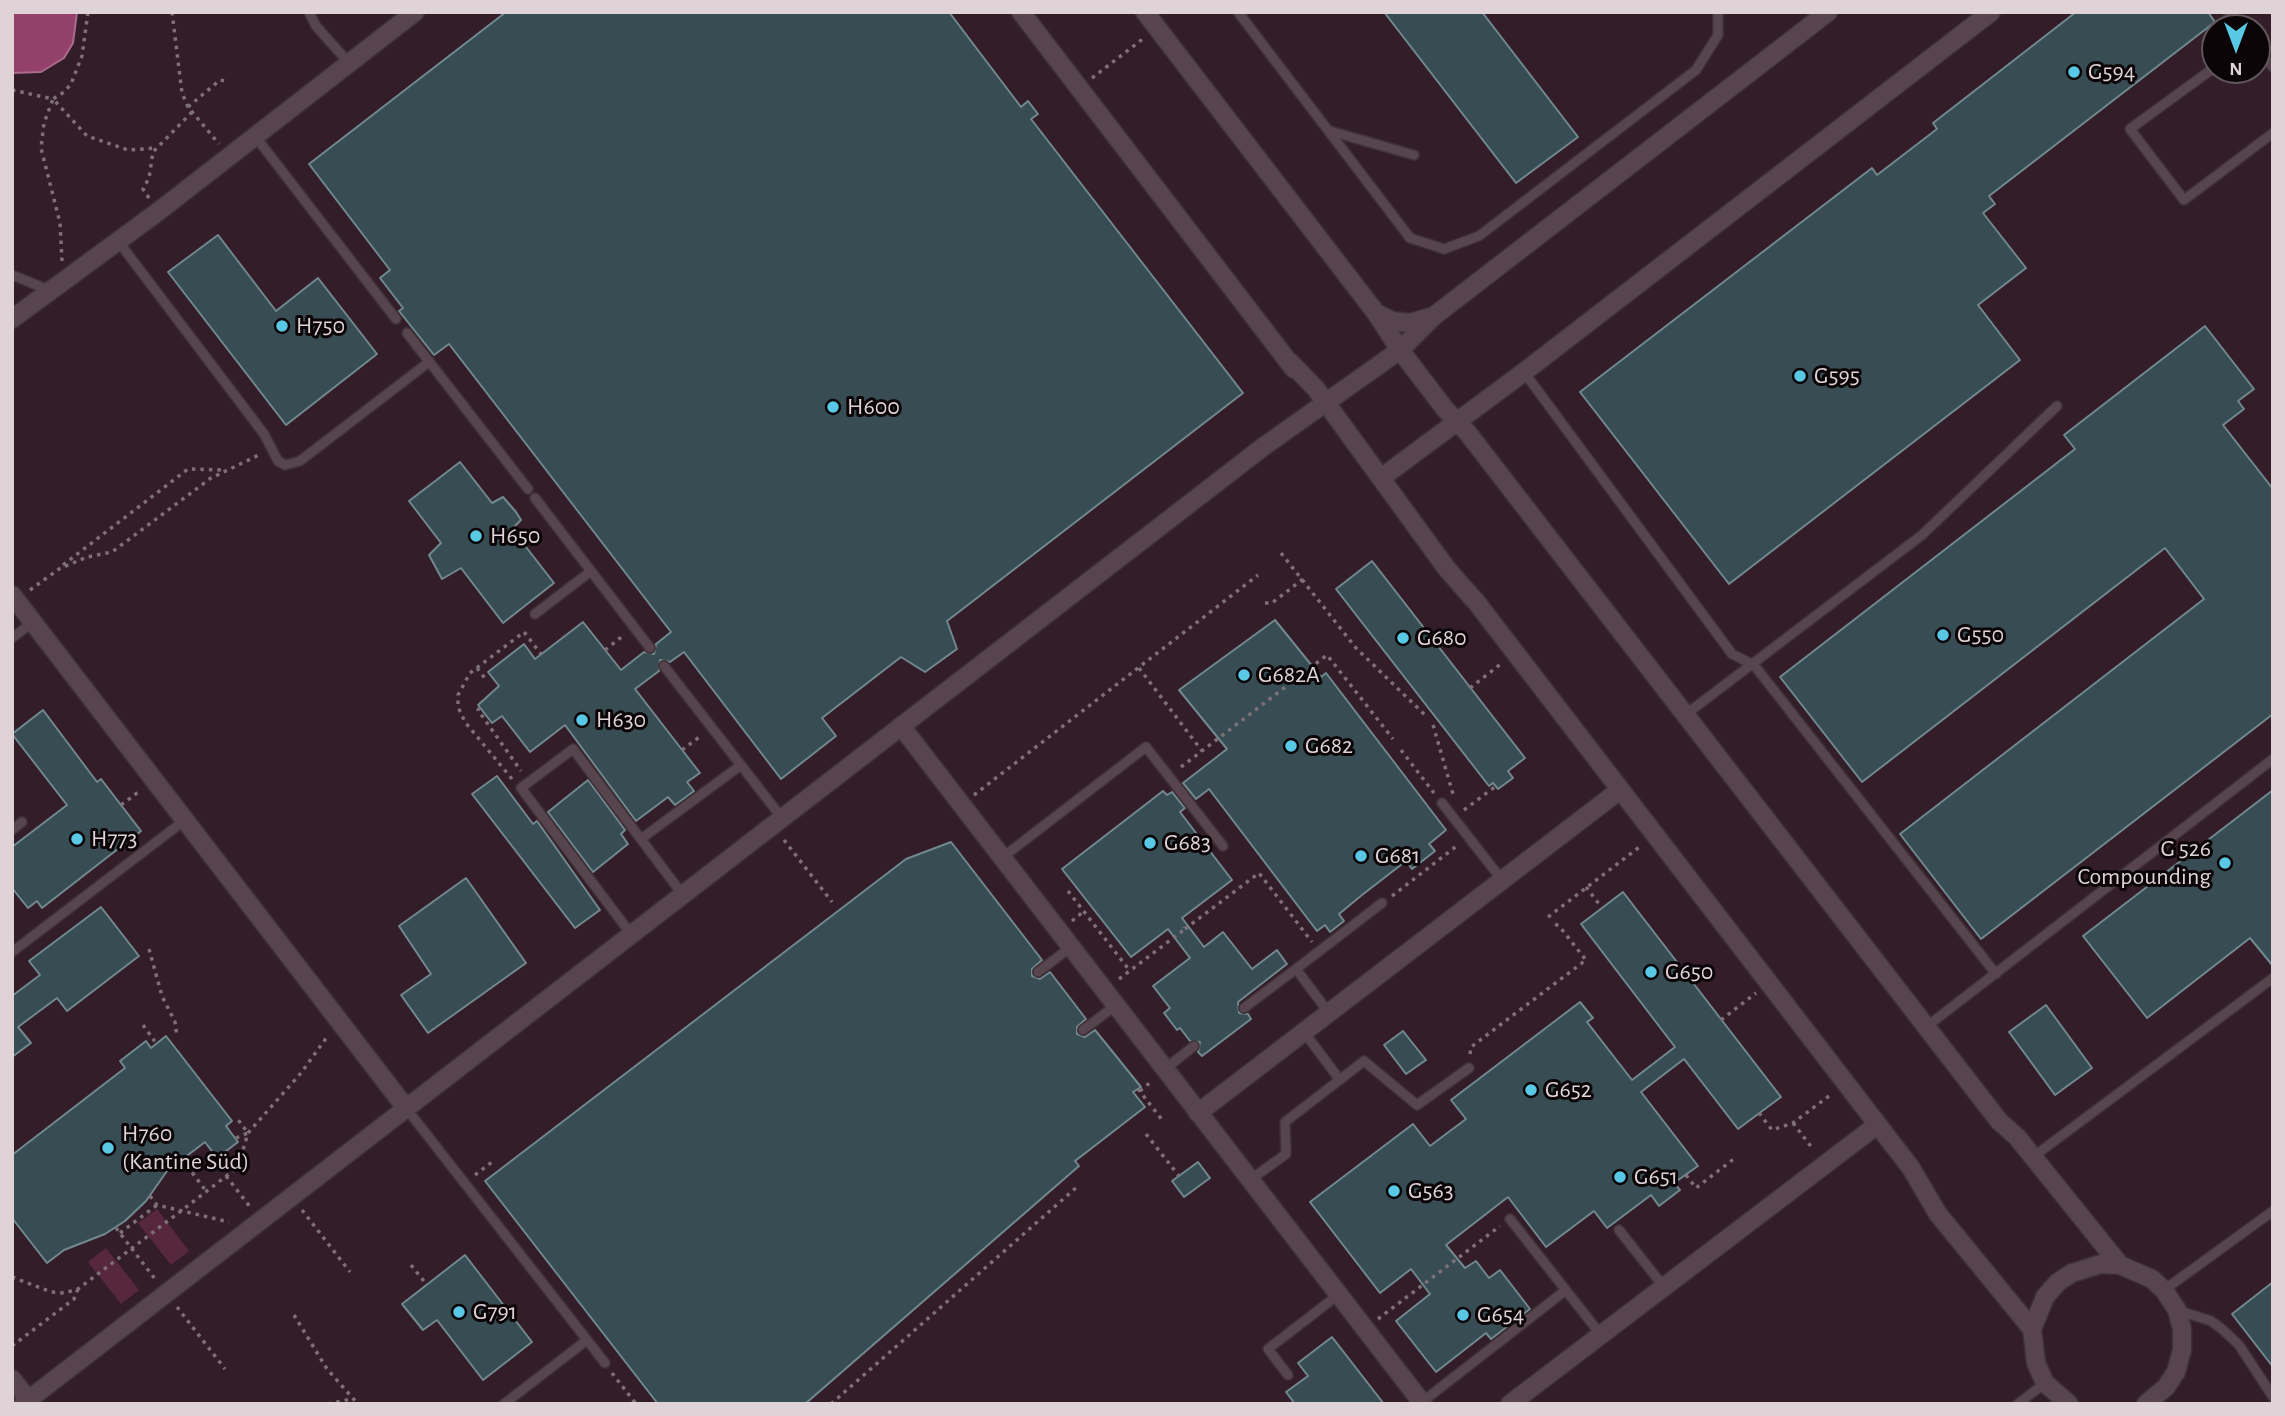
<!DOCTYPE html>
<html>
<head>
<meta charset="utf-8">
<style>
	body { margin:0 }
	#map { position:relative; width:2285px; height:1416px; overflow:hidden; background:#26161e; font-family:"Alegreya Sans",sans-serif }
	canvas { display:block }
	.frame { position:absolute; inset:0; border:14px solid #dfd3d8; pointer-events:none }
	.north { position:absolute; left:2201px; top:14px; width:70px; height:70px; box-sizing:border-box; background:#0b0507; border:2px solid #60575b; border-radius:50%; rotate:180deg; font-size:19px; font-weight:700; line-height:28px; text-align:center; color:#dfd3d8 }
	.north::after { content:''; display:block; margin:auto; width:24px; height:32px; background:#59c8e5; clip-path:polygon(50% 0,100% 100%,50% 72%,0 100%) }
</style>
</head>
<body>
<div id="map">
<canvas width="2285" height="1416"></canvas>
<div class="frame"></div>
<div class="north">N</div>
</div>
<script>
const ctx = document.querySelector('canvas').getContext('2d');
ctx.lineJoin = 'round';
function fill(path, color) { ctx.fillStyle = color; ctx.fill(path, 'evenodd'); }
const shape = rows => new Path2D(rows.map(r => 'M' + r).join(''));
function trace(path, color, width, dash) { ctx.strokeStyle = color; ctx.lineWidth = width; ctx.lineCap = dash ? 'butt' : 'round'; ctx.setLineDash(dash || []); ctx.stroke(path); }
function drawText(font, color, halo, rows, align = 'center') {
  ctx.font = font + ' "Alegreya Sans",sans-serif'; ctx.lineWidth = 6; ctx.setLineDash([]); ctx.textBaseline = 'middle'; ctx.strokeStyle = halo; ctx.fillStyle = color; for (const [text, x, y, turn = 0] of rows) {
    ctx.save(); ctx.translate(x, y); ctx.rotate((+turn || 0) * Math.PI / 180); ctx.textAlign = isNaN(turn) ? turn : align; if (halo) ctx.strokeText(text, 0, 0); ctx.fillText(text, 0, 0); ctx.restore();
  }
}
fill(shape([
	[12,12,2273,12,2273,1404,12,1404],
	[2215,28,2257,28,2257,70,2215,70]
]), '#331d28');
fill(shape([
	[157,1209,189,1251,171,1265,138,1223],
	[106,1248,139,1290,121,1304,88,1262]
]), '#57273f');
const water = shape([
	[12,12,77,12,73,43,64,58,41,72,12,73,12,12]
]);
fill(water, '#93406b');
trace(water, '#aa6c8c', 2);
const building = shape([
	[506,12,949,12,1021,107,1028,101,1038,114,1031,119,1243,393,947,621,957,649,925,672,901,657,822,718,836,736,781,779,684,652,670,662,660,660,659,671,635,689,700,773,687,782,694,791,675,805,668,797,636,821,565,725,530,752,502,716,492,723,478,705,499,686,488,672,524,644,535,659,583,622,621,670,644,652,654,654,656,644,671,632,449,344,434,355,399,311,403,308,380,278,390,270,309,164,506,12],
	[1384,12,1482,12,1578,137,1516,183,1384,12],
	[2076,12,2208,12,2215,22,1989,196,1995,204,1983,213,2026,268,1978,305,2020,360,1729,584,1580,392,1872,168,1877,175,1937,129,1933,123,2076,12],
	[218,235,276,311,318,278,377,354,286,425,168,272,218,235],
	[2205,326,2254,389,2238,401,2244,409,2223,425,2273,489,2273,714,1981,939,1900,834,2204,599,2165,548,1862,782,1780,677,2075,449,2064,435,2205,326],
	[460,462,492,503,503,497,516,512,521,520,512,529,554,583,503,623,461,568,442,579,429,555,441,543,409,501,460,462],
	[1372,561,1525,758,1508,771,1513,778,1498,789,1493,783,1489,786,1336,589,1372,561],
	[1275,620,1321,677,1326,673,1446,830,1429,844,1435,851,1412,869,1406,861,1362,895,1339,914,1344,921,1330,932,1325,925,1317,931,1209,789,1196,799,1183,783,1227,749,1179,690,1275,620],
	[43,710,97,782,101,779,141,831,42,908,37,901,28,908,12,888,12,847,67,805,12,734,43,710],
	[497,776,533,824,537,821,600,910,575,928,472,794,497,776],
	[588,780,625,830,621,834,628,844,593,872,548,812,588,780],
	[2273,790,2273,966,2250,938,2147,1018,2083,936,2273,790],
	[1163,791,1167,795,1172,792,1185,808,1180,812,1232,880,1182,918,1204,947,1223,932,1252,969,1277,950,1287,964,1238,1002,1239,1013,1248,1014,1251,1019,1202,1056,1198,1052,1200,1042,1190,1041,1180,1028,1177,1030,1164,1013,1170,1008,1153,986,1190,958,1168,929,1131,957,1062,869,1163,791],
	[951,842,1042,960,1032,969,1032,976,1040,979,1050,972,1086,1019,1077,1027,1077,1034,1085,1037,1095,1030,1141,1087,1133,1092,1145,1107,1075,1161,1079,1166,805,1404,658,1404,485,1181,906,859,951,842],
	[466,878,526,963,428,1033,401,995,431,974,399,926,466,878],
	[1623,892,1781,1097,1738,1129,1684,1059,1641,1092,1698,1166,1674,1183,1680,1190,1659,1206,1651,1195,1607,1228,1594,1211,1546,1247,1508,1197,1446,1245,1465,1268,1476,1261,1489,1278,1500,1270,1530,1309,1491,1339,1486,1333,1436,1372,1396,1321,1430,1294,1411,1269,1380,1293,1310,1202,1413,1124,1430,1146,1466,1119,1451,1100,1580,1002,1593,1018,1587,1022,1632,1080,1675,1047,1581,924,1623,892],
	[101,907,139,956,67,1011,57,998,18,1027,31,1043,12,1057,12,996,40,975,29,961,101,907],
	[2046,1005,2092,1068,2055,1095,2009,1032,2046,1005],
	[1403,1031,1426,1060,1406,1074,1384,1045,1403,1031],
	[166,1036,232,1121,226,1126,238,1142,217,1158,205,1142,167,1171,146,1201,125,1221,105,1234,64,1250,47,1263,12,1218,12,1155,125,1068,120,1061,146,1041,151,1048,166,1036],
	[1198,1162,1210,1178,1184,1197,1172,1181,1198,1162],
	[465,1255,532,1342,483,1380,437,1320,423,1330,402,1304,465,1255],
	[2273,1282,2273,1367,2232,1314,2273,1282],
	[1332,1337,1384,1404,1295,1404,1286,1392,1308,1376,1298,1363,1332,1337]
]);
fill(building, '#374d53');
trace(building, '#71888f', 2);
const service = shape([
	[309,12,316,26,349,63],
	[1238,12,1410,238,1444,249,1479,236,1696,70,1718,35,1718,12],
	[2228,12,2241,28],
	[2257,48,2273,67],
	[2215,67,2130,129,2184,200,2273,133],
	[1330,131,1414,155],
	[255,136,396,319],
	[118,241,264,434,278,461,285,465,300,461,429,362],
	[12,275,49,290],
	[407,333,528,489],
	[1524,372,1732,654,1754,665,1996,974],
	[535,498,650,648],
	[535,614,591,571],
	[12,638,33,622],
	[664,666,782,818],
	[1685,715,1922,535,2057,406],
	[1442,803,1502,880],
	[12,830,22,822],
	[641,839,741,765],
	[1003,857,1146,747,1223,846],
	[631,934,521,788,573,749,683,895],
	[12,952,185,820],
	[1296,969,1382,903],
	[1038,972,1071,947],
	[1244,1008,1296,969,1329,1013],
	[1926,1027,2273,759],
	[1083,1030,1116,1005],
	[1304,1032,1340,1080],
	[1165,1069,1194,1046],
	[406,1108,605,1363],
	[2033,1157,2273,978],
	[1250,1180,1286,1154,1285,1122,1364,1061,1417,1105,1469,1068],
	[1510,1219,1601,1335],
	[1619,1230,1664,1287],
	[2164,1290,2273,1211],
	[2177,1310,2211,1321,2222,1329,2239,1345,2273,1397],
	[1288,1375,1268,1349,1338,1295],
	[1422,1402,1566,1290],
	[504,1404,587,1340],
	[2018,1404,2045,1383]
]);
const minor = shape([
	[1021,12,1294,369],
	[1145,12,1376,313,1400,350,1445,409,1467,432,1999,1121,2017,1137,2120,1265],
	[1376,313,1392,321,1410,323,1434,316],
	[12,319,159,211,415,12],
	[1290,362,1316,389,1447,569,1477,603,1911,1168,1938,1214,2032,1329],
	[1381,478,1524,372,1991,12],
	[12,595,406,1108],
	[901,726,1423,1404],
	[1198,1113,1620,790],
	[12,1379,32,1404],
	[23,1404,1263,447,1400,350,1434,316,1828,12],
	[1510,1404,1877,1125],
	[2069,1404,2045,1383,2036,1363,2032,1329,2045,1297,2058,1282,2072,1273,2101,1264,2120,1265,2152,1279,2164,1290,2177,1310,2182,1329,2182,1350,2176,1372,2166,1387,2146,1404]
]);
trace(service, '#3d3136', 12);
trace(minor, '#3d3136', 21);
trace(shape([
	[172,12,182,93,188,107,219,144],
	[1092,78,1144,38],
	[12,90,53,99,64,92,71,84,82,56,88,12],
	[188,107,220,80,226,81],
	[149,198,143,189,149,178,153,152,192,112],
	[62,261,60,223,41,148,44,123,53,99,87,136,128,150,156,148],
	[1281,553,1356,648,1425,715],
	[63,565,188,469,222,470],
	[30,590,59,569,87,557,112,552,211,478,259,455],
	[1265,603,1272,603,1303,579],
	[605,650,624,635],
	[477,668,487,681],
	[1139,668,1202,751],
	[1470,688,1502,663],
	[480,708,478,710,521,771],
	[1433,725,1453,794],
	[682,750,702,735],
	[1401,750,1434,793],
	[1181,767,1327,655,1393,739],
	[512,779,465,722,458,707,458,695,470,673,524,632,541,654],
	[974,795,1258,575],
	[121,805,141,790],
	[1464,810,1496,786],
	[784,840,832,902],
	[1586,887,1602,908],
	[1068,891,1130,971],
	[1392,896,1458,845],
	[1548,917,1642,845],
	[1072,921,1084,911],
	[1185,929,1259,873,1312,942],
	[149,949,162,996,175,1022,177,1037],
	[1119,979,1185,929,1183,927],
	[1721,1020,1756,993],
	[143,1025,154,1040,149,1044],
	[1470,1054,1471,1047,1586,960,1559,926,1553,923],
	[1138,1089,1163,1121],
	[1140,1091,1153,1080],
	[1759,1113,1772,1130,1793,1123,1833,1093],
	[1793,1123,1813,1149],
	[1146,1134,1179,1176],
	[236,1138,248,1133,236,1117],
	[182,1159,206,1191],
	[475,1175,492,1162],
	[1686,1175,1696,1188,1735,1158],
	[226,1176,251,1208],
	[150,1196,157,1205,229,1222],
	[302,1210,350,1272],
	[116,1228,155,1279],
	[120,1233,157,1205],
	[411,1265,427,1285],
	[12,1277,51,1292,64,1293,78,1289,181,1211,238,1167,248,1133,301,1073,327,1037],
	[177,1307,225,1369],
	[294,1315,327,1369,358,1404],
	[1378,1319,1500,1226],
	[12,1346,74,1299,78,1289],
	[612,1373,636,1404],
	[328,1404,351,1399],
	[831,1404,1078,1186]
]), '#7e7077', 3.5, [3.5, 5]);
trace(service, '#57444c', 9);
trace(minor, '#57444c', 18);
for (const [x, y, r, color] of [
	[2074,72,7,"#59c8e5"],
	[282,326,7,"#59c8e5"],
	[1800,376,7,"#59c8e5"],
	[833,407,7,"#59c8e5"],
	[476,536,7,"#59c8e5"],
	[1943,635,7,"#59c8e5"],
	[1403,638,7,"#59c8e5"],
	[1244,675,7,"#59c8e5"],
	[582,720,7,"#59c8e5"],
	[1291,746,7,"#59c8e5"],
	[77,839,7,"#59c8e5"],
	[1150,843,7,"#59c8e5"],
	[1361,856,7,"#59c8e5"],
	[2225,863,7,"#59c8e5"],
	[1651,972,7,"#59c8e5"],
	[1531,1090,7,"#59c8e5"],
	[108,1148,7,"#59c8e5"],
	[1620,1177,7,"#59c8e5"],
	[1394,1191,7,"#59c8e5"],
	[459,1312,7,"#59c8e5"],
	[1463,1315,7,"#59c8e5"]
]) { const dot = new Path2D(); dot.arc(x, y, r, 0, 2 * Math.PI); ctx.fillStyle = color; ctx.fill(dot); trace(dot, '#0b0507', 2.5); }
drawText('24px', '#dfd3d8', '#0b0507', [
	["G594",2088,72],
	["H750",296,326],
	["G595",1814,376],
	["H600",847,407],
	["H650",490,536],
	["G550",1957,635],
	["G680",1417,638],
	["G682A",1258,675],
	["H630",596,720],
	["G682",1305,746],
	["H773",91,839],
	["G683",1164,843],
	["G 526",2211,849,"right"],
	["Compounding",2211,877,"right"],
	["G681",1375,856],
	["G650",1665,972],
	["G652",1545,1090],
	["H760",122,1134],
	["(Kantine Süd)",122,1162],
	["G651",1634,1177],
	["G563",1408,1191],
	["G791",473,1312],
	["G654",1477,1315]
], 'left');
</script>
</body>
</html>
